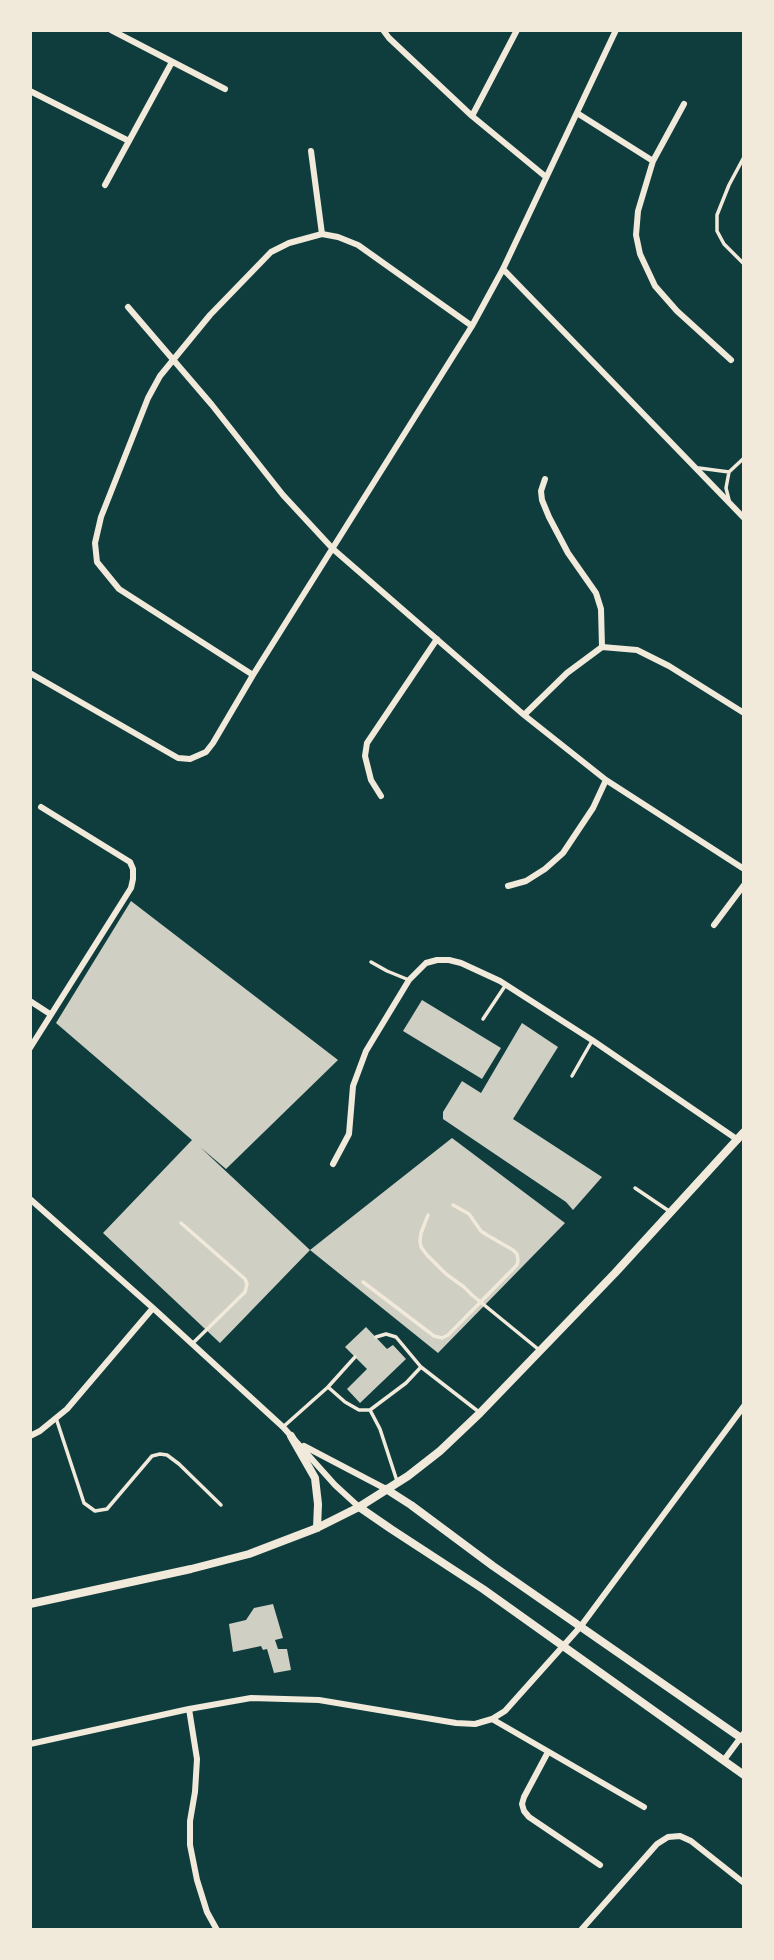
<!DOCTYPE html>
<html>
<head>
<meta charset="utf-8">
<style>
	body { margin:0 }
	#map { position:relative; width:774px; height:1960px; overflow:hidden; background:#0f3d3e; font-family:Inter,sans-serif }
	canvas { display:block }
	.frame { position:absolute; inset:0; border:32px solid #f1e9da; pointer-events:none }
</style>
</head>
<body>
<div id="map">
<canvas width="774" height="1960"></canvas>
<div class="frame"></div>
</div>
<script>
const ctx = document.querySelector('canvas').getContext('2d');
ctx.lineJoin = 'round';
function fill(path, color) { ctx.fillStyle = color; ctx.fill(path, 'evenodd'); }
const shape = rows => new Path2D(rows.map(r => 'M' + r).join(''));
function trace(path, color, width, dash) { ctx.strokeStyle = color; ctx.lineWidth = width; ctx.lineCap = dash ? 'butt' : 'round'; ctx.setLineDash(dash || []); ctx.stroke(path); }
fill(shape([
	[131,901,338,1060,226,1169,200,1147,310,1250,220,1343,103,1233,192,1140,56,1023],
	[422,1000,501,1048,482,1079,403,1031],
	[522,1023,558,1047,513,1119,602,1177,573,1210,566,1202,443,1119,443,1112,462,1081,481,1093],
	[452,1138,565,1223,438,1353,310,1250],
	[366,1327,387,1349,393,1345,406,1359,360,1403,347,1389,367,1369,345,1347],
	[273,1604,283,1638,275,1640,278,1649,287,1649,291,1670,274,1673,267,1649,263,1650,261,1646,233,1652,229,1624,246,1620,254,1608]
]), '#cfcfc3');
trace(shape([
	[744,157,729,185,717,215,717,231,724,244,744,264],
	[699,468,729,472],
	[729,500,726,488,729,472,744,458],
	[371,962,387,971,409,980],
	[483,1019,505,986],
	[572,1076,592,1041],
	[635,1188,669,1211],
	[428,1215,421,1233,420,1241,421,1247,427,1255,446,1274,464,1287,472,1295,538,1349],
	[181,1223,245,1279,247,1284,245,1292,192,1344],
	[363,1282,434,1336,442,1338,448,1335,517,1265,518,1260,517,1254,513,1250,487,1235,481,1231,469,1214,453,1205],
	[376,1337,386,1334,396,1337,421,1367],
	[328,1387,355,1357],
	[370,1410,380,1429,397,1481],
	[56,1418,84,1503,95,1511,107,1509,152,1456,160,1454,167,1455,179,1464,221,1505],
	[283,1427,328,1387,345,1402,359,1410,370,1410,406,1383,421,1367,479,1412]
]), '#f1e9da', 3.5);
trace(shape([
	[111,30,225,89],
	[383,30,389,38,472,116,546,177],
	[30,91,129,141],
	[577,113,653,161,684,104],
	[472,116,517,30],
	[311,151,322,234],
	[653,161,638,211,636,235,640,254,655,286,677,311,731,360],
	[105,185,172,62],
	[503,269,744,518],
	[128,307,212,405,283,495,333,549,524,715,606,780,744,869],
	[545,479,541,491,542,500,549,517,568,553,596,593,601,609,602,647],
	[30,673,178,758,190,759,206,752,213,743,253,675,472,326,503,269,616,30],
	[253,675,119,589,97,562,95,543,101,517,148,398,160,376,210,315,271,252,289,243,322,234,338,237,358,245,472,326],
	[524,715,567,673,602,647,637,650,669,666,744,713],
	[381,796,371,780,365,756,367,743,437,639],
	[508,886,526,881,545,869,563,853,593,808,606,780],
	[714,925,744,885],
	[30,1001,50,1014],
	[30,1048,131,888,133,879,133,869,130,862,41,807],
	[333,1164,349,1134,353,1086,366,1051,409,980,426,963,437,960,449,960,461,963,500,981,592,1040,738,1140],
	[30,1199,153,1308,283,1427,335,1485,359,1507],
	[30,1436,40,1431,67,1409,153,1308],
	[304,1446,386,1489],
	[189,1709,197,1759,195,1792,190,1821,190,1845,197,1880,207,1912,217,1930],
	[492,1719,644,1807],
	[30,1744,189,1709,251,1698,319,1700,456,1723,475,1724,492,1719,505,1711,581,1626,744,1406],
	[548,1752,524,1797,522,1804,524,1811,529,1817,600,1865],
	[724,1760,744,1733],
	[581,1930,657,1844,668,1837,680,1836,691,1841,744,1883]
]), '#f1e9da', 6);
trace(shape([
	[291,1436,315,1478,318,1504,317,1528],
	[386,1489,411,1505,493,1566,744,1740],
	[359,1507,391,1529,483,1589,744,1775],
	[30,1604,191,1569,249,1554,317,1528,359,1507,408,1476,440,1451,480,1413,615,1273,744,1132]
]), '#f1e9da', 8);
</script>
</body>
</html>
